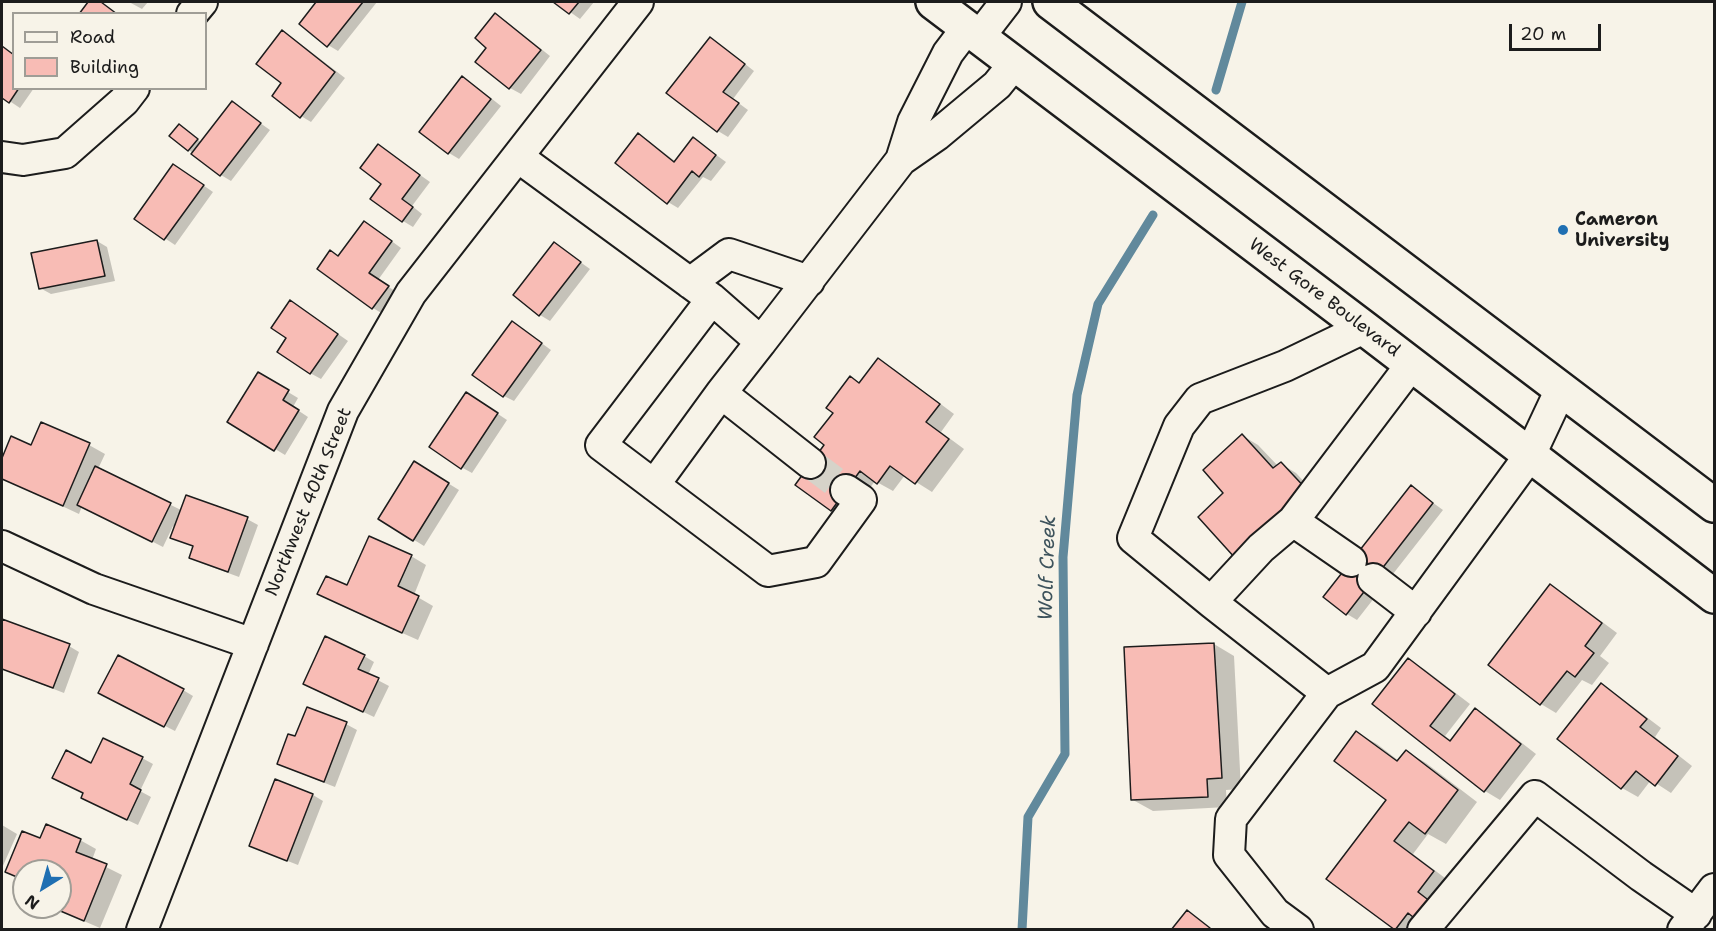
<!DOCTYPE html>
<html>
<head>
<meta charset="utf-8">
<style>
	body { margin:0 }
	#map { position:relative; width:1716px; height:931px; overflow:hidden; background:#f7f3e8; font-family:"Shantell Sans",sans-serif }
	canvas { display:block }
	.frame { position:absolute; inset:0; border:3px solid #1c1c1c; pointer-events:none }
	.legend { position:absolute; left:12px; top:12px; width:195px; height:78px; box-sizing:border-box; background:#f7f3e8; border:2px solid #9f9d96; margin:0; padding:8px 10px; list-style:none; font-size:18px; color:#1c1c1c }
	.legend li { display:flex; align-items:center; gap:12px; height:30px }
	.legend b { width:30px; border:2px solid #9f9d96 }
	.north { position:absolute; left:12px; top:859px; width:60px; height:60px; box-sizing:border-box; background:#f7f3e8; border:2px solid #9f9d96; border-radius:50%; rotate:217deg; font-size:16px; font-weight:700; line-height:24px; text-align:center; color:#1c1c1c }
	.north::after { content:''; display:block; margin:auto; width:21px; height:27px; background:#1f6fb2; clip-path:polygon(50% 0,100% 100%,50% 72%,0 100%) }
	.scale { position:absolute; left:1509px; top:24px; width:92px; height:27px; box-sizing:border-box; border:3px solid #1c1c1c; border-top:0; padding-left:8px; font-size:18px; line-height:21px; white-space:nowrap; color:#1c1c1c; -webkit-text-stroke:4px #f7f3e8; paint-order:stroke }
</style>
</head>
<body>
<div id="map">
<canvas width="1716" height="931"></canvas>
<div class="frame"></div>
<ul class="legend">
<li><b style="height:8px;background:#f7f3e8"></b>Road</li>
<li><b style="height:16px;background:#f8bcb5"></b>Building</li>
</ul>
<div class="north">N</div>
<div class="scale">20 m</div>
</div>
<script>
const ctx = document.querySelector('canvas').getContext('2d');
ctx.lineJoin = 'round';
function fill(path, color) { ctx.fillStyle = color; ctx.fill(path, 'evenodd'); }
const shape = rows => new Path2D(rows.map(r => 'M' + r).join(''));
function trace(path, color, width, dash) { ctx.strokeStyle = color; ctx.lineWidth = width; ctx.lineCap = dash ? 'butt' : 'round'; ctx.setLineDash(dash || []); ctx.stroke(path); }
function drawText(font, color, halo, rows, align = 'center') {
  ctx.font = font + ' "Shantell Sans",sans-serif'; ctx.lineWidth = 4.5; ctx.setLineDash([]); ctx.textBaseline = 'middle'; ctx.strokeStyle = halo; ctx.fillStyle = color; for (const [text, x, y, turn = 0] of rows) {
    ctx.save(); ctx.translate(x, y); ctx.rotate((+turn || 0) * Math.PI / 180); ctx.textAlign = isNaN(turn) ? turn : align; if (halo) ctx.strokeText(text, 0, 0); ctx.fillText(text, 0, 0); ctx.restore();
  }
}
fill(shape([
	[129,2,148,2,142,9],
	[318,2,377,2,338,51,328,45,301,23],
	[556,2,594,2,580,19],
	[495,15,506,21,550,56,521,94,510,88,477,61,488,47],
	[283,32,293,38,345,78,311,122,301,116,283,83],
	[710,39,721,45,754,71,733,99,748,110,728,137,718,131],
	[2,46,14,55,14,88,34,88,20,108,2,96],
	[462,78,473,84,501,106,459,159,449,153,421,132],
	[232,103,270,130,231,181,221,175,171,136,184,128,202,143],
	[639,135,649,141,676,162,694,139,726,162,711,181,703,177,678,208,668,202],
	[388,152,430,182,412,206,422,214,413,227,403,221],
	[184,172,213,192,175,245,136,219],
	[375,229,401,248,378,280,398,293,383,314,373,308,339,257],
	[97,241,107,247,115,281,51,294,40,288],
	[555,244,590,269,550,321,540,315],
	[301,308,348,341,321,379,310,373,288,337],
	[522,329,551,350,514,401,504,396],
	[878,360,894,369,954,414,941,432,964,449,932,492,905,475,893,491,875,481,847,519,831,510,827,444,835,413,850,378,860,384],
	[258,374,298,398,293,407,308,417,285,455,229,421],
	[477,400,507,420,472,473,461,467],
	[42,424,89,445,105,454,98,469,181,510,247,519,258,525,239,577,201,563,191,557,194,547,172,537,175,527,173,526,163,547,82,506,79,514,2,478,2,462,12,438,32,447],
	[1243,436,1258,445,1278,466,1281,464,1296,473,1323,502,1226,493],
	[425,469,459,490,424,546,380,519],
	[1411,487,1443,510,1357,620,1347,614],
	[411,556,426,565,414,595,433,606,418,640,335,603,319,594,348,587],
	[1551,586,1566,595,1617,633,1600,656,1609,663,1592,685,1582,680,1556,713,1541,704,1490,665],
	[2,620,69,646,79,652,64,693,2,669],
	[1214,644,1234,656,1241,789,1226,790,1227,807,1153,811,1133,800],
	[364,656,374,662,368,675,389,686,374,717,315,689],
	[1408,660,1424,669,1470,704,1445,736,1452,741,1476,710,1491,719,1536,754,1500,800,1485,791,1374,704],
	[1601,685,1616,694,1661,728,1655,737,1692,766,1671,793,1651,780,1638,797,1622,788,1559,739],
	[183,690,193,696,175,731,110,698],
	[308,709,346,724,357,730,335,787,289,769,278,763,296,738],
	[1357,733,1377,744,1399,761,1406,751,1426,763,1477,802,1446,844,1428,834,1413,854,1453,884,1424,930,1396,930,1328,879,1388,800],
	[142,758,153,764,140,791,151,797,138,825,93,804,92,765],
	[276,781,313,795,323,801,298,865,262,851,251,845],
	[2,825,17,834,2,868],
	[46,826,80,840,96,849,92,860,122,875,100,928,51,907,60,907,60,871,24,871,24,881,7,871,41,840]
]), '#0003');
trace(shape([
	[1216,90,1242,2],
	[1022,930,1028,817,1065,754,1063,557,1077,395,1098,304,1153,215]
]), '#61899c', 9);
const building = shape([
	[88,2,101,2,117,14,79,14,88,2],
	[316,2,363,2,327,47,299,24,316,2],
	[553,2,579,2,569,14,553,2],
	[495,13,541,50,509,89,475,62,486,48,475,38,495,13],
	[282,30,335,72,300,118,272,96,281,83,256,64,282,30],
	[710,37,745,64,723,92,739,103,717,132,666,93,710,37],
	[2,46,14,55,14,88,19,88,9,103,2,98,2,46],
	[462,76,491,99,448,154,419,132,462,76],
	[232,101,261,123,220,176,191,154,232,101],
	[179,124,198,139,188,151,169,136,179,124],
	[638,133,674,162,693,137,716,155,699,177,692,171,667,204,615,163,638,133],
	[378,144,420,175,402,199,413,207,402,222,370,199,381,184,360,168,378,144],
	[173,164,204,185,164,240,134,219,173,164],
	[364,221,392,241,369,273,389,286,372,309,317,269,330,250,338,256,364,221],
	[97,240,105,276,39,289,31,253,97,240],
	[554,242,581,262,539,316,513,295,554,242],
	[290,300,338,334,310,374,277,352,286,338,271,328,290,300],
	[512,321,542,343,503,397,472,375,512,321],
	[878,358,940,404,926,422,949,439,915,484,890,466,877,484,860,471,831,511,795,485,824,445,814,437,833,413,826,408,850,376,859,383,878,358],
	[258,372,289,390,283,400,299,410,274,451,227,422,258,372],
	[466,392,498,413,461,469,429,447,466,392],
	[41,422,90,443,63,506,2,479,2,458,11,436,31,445,41,422],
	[1242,434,1273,468,1281,462,1309,492,1236,559,1198,517,1223,493,1203,470,1242,434],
	[414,461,449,483,413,541,378,519,414,461],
	[95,466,171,503,152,542,77,505,95,466],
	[1411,485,1433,503,1346,615,1323,597,1411,485],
	[186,495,248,517,228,572,189,558,193,546,170,538,186,495],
	[369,536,412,555,398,586,419,596,402,633,317,594,326,576,347,585,369,536],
	[1550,584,1602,623,1585,646,1594,653,1575,677,1567,671,1540,705,1488,665,1550,584],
	[2,619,70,644,53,688,2,669,2,619],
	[325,636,365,655,358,669,379,678,363,712,303,684,325,636],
	[1214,643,1222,778,1207,779,1208,797,1131,800,1124,647,1214,643],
	[118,655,184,689,164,727,98,693,118,655],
	[1408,658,1455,694,1430,726,1450,741,1475,708,1521,744,1484,792,1372,704,1408,658],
	[1601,683,1647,719,1640,727,1678,756,1655,786,1636,771,1621,789,1557,739,1601,683],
	[307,707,347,722,324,782,277,764,288,734,295,736,307,707],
	[1356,731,1397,761,1406,750,1458,790,1425,834,1409,822,1394,841,1434,871,1418,892,1431,902,1418,921,1408,913,1395,930,1326,879,1386,800,1334,761,1356,731],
	[103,738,143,757,130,784,141,790,127,820,81,798,83,793,52,778,66,750,91,763,103,738],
	[275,779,313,794,287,861,249,846,275,779],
	[46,824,81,839,76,852,107,864,84,921,51,907,60,907,60,871,24,871,24,880,5,872,22,831,40,838,46,824],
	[1187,910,1210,928,1209,930,1171,930,1187,910]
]);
fill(building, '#f8bcb5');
trace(building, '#1c1c1c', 1.5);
trace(shape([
	[810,463,846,490]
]), '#d6d3c9', 30, [30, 15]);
const minor = shape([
	[192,14,202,2],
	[979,37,1006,2],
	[2,157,23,160,65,153,124,101,134,88],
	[518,157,712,299,761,342,901,160,937,135,997,85,1014,64],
	[901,160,913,122,948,53,967,28],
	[690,283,729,254,809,281],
	[712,299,601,445,768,571,816,562,861,500,846,490],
	[761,342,721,393,810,463],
	[654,485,721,393],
	[1293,521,1351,561],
	[2,546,94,589,253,644],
	[1373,579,1416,612],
	[1211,602,1133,538,1179,426,1200,399,1285,366,1364,328],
	[1327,693,1211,602,1261,548,1293,521,1411,365],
	[142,930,343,411,411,293,638,2],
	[1298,930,1275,913,1229,855,1231,819,1327,693,1375,667,1530,455,1561,389],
	[1423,930,1535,796,1641,876,1696,914],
	[1683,930,1714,889]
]);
const major = shape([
	[933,2,1364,328,1714,596],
	[1050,2,1714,505]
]);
trace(minor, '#1c1c1c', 34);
trace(major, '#1c1c1c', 38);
trace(minor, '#f7f3e8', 30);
trace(major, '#f7f3e8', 33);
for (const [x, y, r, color] of [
	[1563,230,6,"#1f6fb2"]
]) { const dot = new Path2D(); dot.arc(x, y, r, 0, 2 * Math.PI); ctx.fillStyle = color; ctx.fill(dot); trace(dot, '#f7f3e8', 2); }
drawText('bold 18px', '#1c1c1c', '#f7f3e8', [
	["Cameron",1575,220],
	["University",1575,241]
], 'left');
drawText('18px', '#1c1c1c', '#f7f3e8', [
	["West Gore Boulevard",1324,298,37],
	["Northwest 40th Street",309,502,-68]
]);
drawText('italic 20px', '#3e535c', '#f7f3e8', [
	["Wolf Creek",1048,568,-88]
]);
</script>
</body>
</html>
